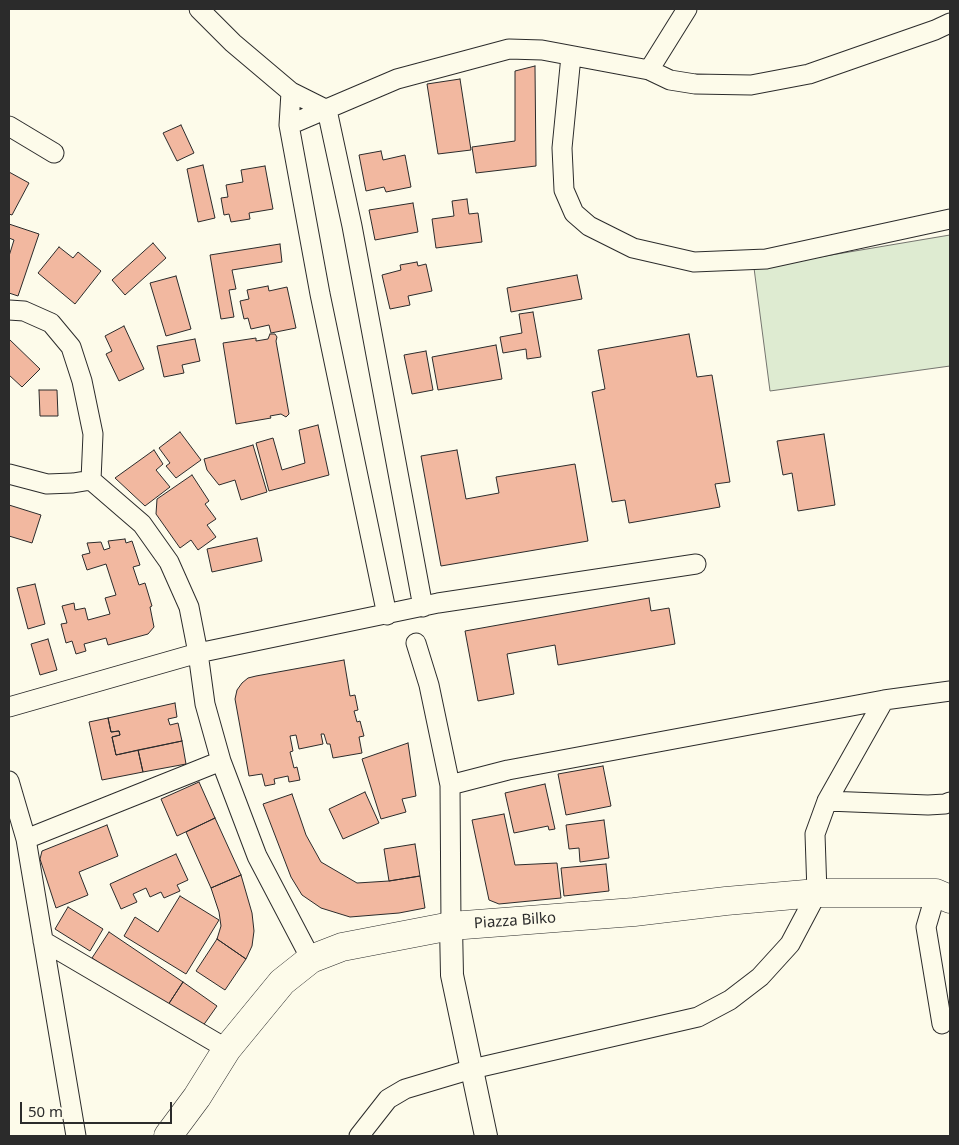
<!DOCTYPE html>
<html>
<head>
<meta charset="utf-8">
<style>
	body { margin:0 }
	#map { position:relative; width:959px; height:1145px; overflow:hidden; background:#fdfbea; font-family:"Noto Sans",sans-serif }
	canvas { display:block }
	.frame { position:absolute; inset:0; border:10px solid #2b2b2b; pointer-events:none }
	.scale { position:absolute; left:20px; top:1102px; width:152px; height:22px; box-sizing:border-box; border:2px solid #2b2b2b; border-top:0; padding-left:6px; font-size:15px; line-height:18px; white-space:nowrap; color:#2b2b2b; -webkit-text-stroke:4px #fdfbea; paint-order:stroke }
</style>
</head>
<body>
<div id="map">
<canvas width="959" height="1145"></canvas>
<div class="frame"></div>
<div class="scale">50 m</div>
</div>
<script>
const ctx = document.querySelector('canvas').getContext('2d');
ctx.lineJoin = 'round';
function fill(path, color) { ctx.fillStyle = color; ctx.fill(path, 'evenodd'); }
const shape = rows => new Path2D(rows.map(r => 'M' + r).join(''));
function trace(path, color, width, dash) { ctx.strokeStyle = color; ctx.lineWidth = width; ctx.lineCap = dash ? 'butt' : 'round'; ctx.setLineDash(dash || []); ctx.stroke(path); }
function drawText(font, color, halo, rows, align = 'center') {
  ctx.font = font + ' "Noto Sans",sans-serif'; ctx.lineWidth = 4; ctx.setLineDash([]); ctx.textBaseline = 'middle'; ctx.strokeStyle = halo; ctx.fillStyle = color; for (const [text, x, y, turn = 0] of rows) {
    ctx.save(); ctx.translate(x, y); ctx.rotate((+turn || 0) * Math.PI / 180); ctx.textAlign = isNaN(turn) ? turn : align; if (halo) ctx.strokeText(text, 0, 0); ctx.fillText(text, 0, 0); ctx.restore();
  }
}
const green = shape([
	[950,235,950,366,770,391,754,268,950,235]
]);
fill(green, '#deebd1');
trace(green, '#74746e', 1);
const building = shape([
	[535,66,536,166,476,173,472,147,515,141,515,71,535,66],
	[460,79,471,150,438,154,427,84,460,79],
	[181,125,194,153,177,161,163,133,181,125],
	[381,151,383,160,405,155,411,187,386,192,384,187,366,191,359,155,381,151],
	[203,165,215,218,198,222,187,169,203,165],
	[265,166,273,209,249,213,250,219,231,222,229,214,224,215,221,198,228,197,226,185,243,182,241,170,265,166],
	[9,172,29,183,12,215,9,214,9,172],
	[467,199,469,214,478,213,482,242,436,248,432,219,454,216,452,201,467,199],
	[413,203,418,232,375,240,369,210,413,203],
	[9,224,39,234,18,296,9,293,9,256,14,240,9,238,9,224],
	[153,243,166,258,125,295,112,280,153,243],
	[280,244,282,262,232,270,236,289,229,290,234,317,221,319,210,255,280,244],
	[59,247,73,258,78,252,101,271,75,304,38,273,59,247],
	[417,262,418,266,426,264,432,291,408,296,410,305,390,309,382,275,401,270,400,265,417,262],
	[577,275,582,299,511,312,507,288,577,275],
	[176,276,191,329,166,336,150,283,176,276],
	[268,286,269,291,287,287,296,328,271,333,269,325,251,329,248,318,244,319,240,301,249,299,247,290,268,286],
	[533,312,541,357,527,359,526,349,503,353,500,337,522,333,519,314,533,312],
	[124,326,144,369,119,381,106,354,112,351,105,336,124,326],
	[270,334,275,334,277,337,276,341,289,414,286,417,281,414,270,416,271,418,236,424,223,343,256,338,256,341,268,339,270,334],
	[689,334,697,377,712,375,730,482,715,484,720,507,629,523,625,500,612,502,592,392,605,389,598,350,689,334],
	[9,339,40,369,22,387,9,375,9,339],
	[195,339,200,361,182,365,184,373,164,377,157,346,195,339],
	[496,345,502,379,438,390,432,357,496,345],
	[426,351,433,390,412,394,404,355,426,351],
	[39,390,57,390,58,416,40,416,39,390],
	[318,425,329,475,269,491,256,443,273,438,282,470,305,463,299,430,318,425],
	[180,432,201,460,176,478,166,466,170,463,159,448,180,432],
	[824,434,835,505,798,511,792,473,783,475,777,441,824,434],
	[253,445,267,492,241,500,235,480,219,485,207,470,204,459,253,445],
	[154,450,163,464,156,470,170,487,145,506,115,478,154,450],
	[457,450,466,499,499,493,496,477,575,464,588,541,441,566,421,456,457,450],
	[192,475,209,501,205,504,216,519,207,525,216,537,198,550,191,540,180,548,156,514,157,499,192,475],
	[9,505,41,515,32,543,9,536,9,505],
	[257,538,262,561,212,572,207,549,257,538],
	[125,539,126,543,132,541,140,565,133,567,139,585,145,583,152,606,150,607,154,627,148,634,108,645,106,638,84,644,86,651,76,654,72,641,66,643,61,624,67,623,62,606,74,603,75,610,85,608,88,620,110,614,105,598,116,595,106,564,87,570,82,555,90,553,87,543,101,542,104,550,110,548,108,541,125,539],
	[35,584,45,624,28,629,17,588,35,584],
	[649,598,651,611,669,608,675,644,558,665,555,645,507,654,514,694,478,701,465,631,649,598],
	[48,639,57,670,40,675,31,644,48,639],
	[344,660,350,696,355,695,358,710,354,711,357,722,360,721,364,736,359,737,362,753,333,758,330,744,327,744,324,734,321,734,323,744,299,749,296,735,290,736,293,751,290,752,294,768,297,767,300,780,289,782,288,776,274,779,275,784,265,786,262,774,249,776,235,699,237,690,242,683,248,678,256,676,344,660],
	[175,703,177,717,168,719,170,725,178,723,182,741,116,755,112,737,120,735,119,731,111,732,108,718,175,703],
	[108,718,111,732,119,731,120,735,112,737,116,755,138,750,143,772,102,780,89,722,108,718],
	[182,741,186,764,143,772,138,750,182,741],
	[408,743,416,796,402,799,406,812,381,819,362,759,408,743],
	[603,766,611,806,566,815,558,774,603,766],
	[199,782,215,818,177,836,161,799,199,782],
	[545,784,555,829,549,830,548,826,514,833,505,793,545,784],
	[365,792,379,823,343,839,329,809,365,792],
	[292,794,306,835,321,862,357,883,389,881,420,876,425,908,399,913,350,917,321,908,302,895,291,877,263,804,292,794],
	[504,814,515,865,557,863,561,898,499,904,489,900,472,820,504,814],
	[215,818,241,875,211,888,186,832,215,818],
	[604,820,609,858,580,862,579,848,569,849,566,825,604,820],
	[107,825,118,856,79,872,88,895,56,908,40,859,42,851,107,825],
	[415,844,420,876,389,881,384,849,415,844],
	[176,854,188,880,177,885,180,891,164,898,161,892,150,897,146,888,133,894,137,902,121,909,110,884,176,854],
	[606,864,609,891,564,896,561,868,606,864],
	[241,875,252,913,254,931,252,946,246,959,217,939,221,926,219,912,211,888,241,875],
	[180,896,219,920,186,974,124,936,135,917,158,932,180,896],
	[68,907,103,929,90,951,55,929,68,907],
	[109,932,183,982,166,1008,92,958,109,932],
	[217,939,246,959,225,990,196,971,217,939],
	[183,982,217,1006,200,1030,166,1008,183,982]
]);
fill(building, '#f2b8a0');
trace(building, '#2b2b2b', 1);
const minor = shape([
	[199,9,233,43,291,92,327,110,352,226,423,607],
	[571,56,562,148,564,190,574,213,589,226,633,248,694,262,766,259,950,219],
	[649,70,670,80,695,84,751,85,809,74,935,30,950,23],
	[291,92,289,125,320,294,387,615],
	[289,125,397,79,509,49,542,50,649,70,687,9],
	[9,126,54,153],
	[9,310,24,311,51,323,71,347,82,381,93,434,91,480],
	[9,474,47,484,73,483,91,480],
	[91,480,142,524,169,562,189,607,198,653,205,704,221,761,257,856,311,959],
	[416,643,429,685,450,785,451,926],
	[9,707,198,653,438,603,696,564],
	[9,781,26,839,76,1136],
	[450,785,508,770,884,700,950,691],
	[827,801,928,805,945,804,950,802],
	[26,839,221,761],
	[936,893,926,927,942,1024],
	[43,941,227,1049],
	[359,1136,388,1099,405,1089,472,1069,698,1017,730,1000,760,977,790,944,817,893,815,834,827,801,884,700]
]);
const tertiary = shape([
	[451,926,452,975,486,1136]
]);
const primary = shape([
	[168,1136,197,1097,227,1049,282,982,311,959,342,947,451,926,634,912,726,901,817,893,936,893,950,899]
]);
trace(minor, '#2b2b2b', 21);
trace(tertiary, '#2b2b2b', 24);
trace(primary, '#2b2b2b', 29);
trace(minor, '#fdfbea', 19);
trace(tertiary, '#fdfbea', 22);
trace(primary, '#fdfbea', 28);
drawText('15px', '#2b2b2b', '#fdfbea', [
	["Piazza Bilko",515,921,-4]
]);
</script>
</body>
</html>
